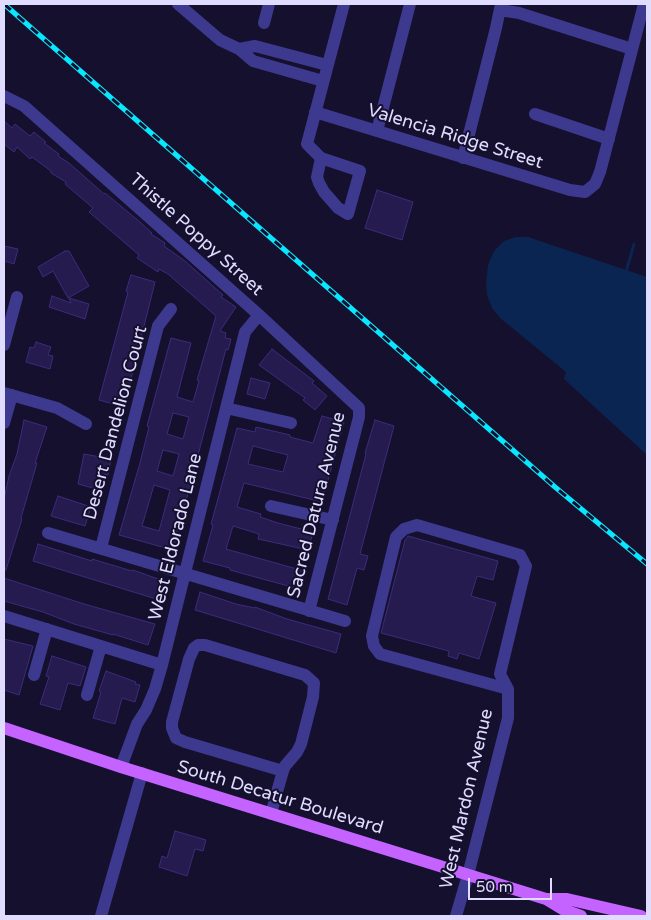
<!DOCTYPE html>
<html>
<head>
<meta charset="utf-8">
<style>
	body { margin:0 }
	#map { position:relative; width:651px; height:920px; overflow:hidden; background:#15102d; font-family:"Varela Round",sans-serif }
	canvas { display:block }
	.frame { position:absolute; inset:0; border:5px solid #e0dcff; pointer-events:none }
	.scale { position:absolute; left:468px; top:878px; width:84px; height:22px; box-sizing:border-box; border:2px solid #e0dcff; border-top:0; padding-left:6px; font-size:15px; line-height:18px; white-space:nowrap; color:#e0dcff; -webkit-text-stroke:4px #15102d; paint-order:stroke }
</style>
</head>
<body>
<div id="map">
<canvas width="651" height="920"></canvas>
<div class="frame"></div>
<div class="scale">50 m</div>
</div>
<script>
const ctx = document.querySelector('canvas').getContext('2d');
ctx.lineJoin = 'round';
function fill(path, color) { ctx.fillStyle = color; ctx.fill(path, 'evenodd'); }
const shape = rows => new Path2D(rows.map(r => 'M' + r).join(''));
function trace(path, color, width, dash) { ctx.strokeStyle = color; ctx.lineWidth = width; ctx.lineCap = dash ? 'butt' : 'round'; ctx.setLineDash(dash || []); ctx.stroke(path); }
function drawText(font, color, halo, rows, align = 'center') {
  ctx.font = font + ' "Varela Round",sans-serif'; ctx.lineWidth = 4; ctx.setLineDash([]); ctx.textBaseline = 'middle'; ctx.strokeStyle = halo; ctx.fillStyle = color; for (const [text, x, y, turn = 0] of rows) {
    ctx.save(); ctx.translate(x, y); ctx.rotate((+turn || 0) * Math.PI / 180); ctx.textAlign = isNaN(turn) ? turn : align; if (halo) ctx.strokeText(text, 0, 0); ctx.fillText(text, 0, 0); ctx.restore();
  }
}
fill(shape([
	[516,237,528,237,647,277,647,455,564,379,566,372,500,318,492,308,487,295,486,283,488,265,494,251,504,241]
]), '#0a2552');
trace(shape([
	[626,272,634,244]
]), '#0a2552', 3);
const building = shape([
	[4,121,12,128,15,124,30,136,34,132,46,142,44,143,59,154,58,156,69,163,104,194,105,193,140,222,152,233,151,234,165,243,164,246,185,261,223,295,221,297,236,307,220,331,226,333,225,338,231,339,228,350,226,349,173,550,119,535,140,463,149,427,147,426,171,338,191,343,177,397,193,402,199,381,197,380,216,316,168,274,159,269,158,272,137,258,139,255,89,212,93,208,65,184,66,182,51,173,51,171,32,157,30,159,17,147,14,152,4,144,4,121],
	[173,413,189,417,183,439,167,434,173,413],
	[163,450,179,454,173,476,157,471,163,450],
	[154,485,170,490,159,531,142,526,154,485],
	[377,190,413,202,402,240,365,228,377,190],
	[4,246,18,249,14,264,4,261,4,246],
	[65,251,69,251,89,286,68,298,53,271,43,277,38,267,65,251],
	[131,275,155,282,124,407,99,400,128,292,126,291,131,275],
	[52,296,71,303,69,298,89,304,85,319,49,307,52,296],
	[36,342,51,347,48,355,53,356,50,369,26,362,30,347,34,348,36,342],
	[272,349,314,381,312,383,327,396,315,410,303,400,305,398,259,365,272,349],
	[251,378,270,383,265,399,247,394,251,378],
	[322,416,344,422,322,502,244,483,237,507,261,514,260,517,278,523,313,532,308,550,258,539,259,534,233,526,226,549,304,571,299,589,230,570,230,568,203,561,213,525,211,524,216,506,237,428,255,432,256,427,290,435,290,437,313,443,322,416],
	[253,446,288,455,283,472,248,464,253,446],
	[24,420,47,427,35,463,37,463,21,518,22,519,6,570,4,570,4,499,9,476,17,454,24,420],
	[375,420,394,426,360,554,368,556,364,570,357,568,347,605,328,599,366,454,365,453,375,420],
	[84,454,111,459,108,475,104,474,100,490,78,484,84,454],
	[58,496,91,507,85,526,51,516,58,496],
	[408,536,498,561,493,580,477,576,471,596,496,603,479,659,459,653,457,659,448,656,449,651,381,633,405,540,408,536],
	[38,544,92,561,92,559,132,571,133,570,161,580,156,599,33,561,38,544],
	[4,578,84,604,155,624,148,645,113,634,113,635,74,624,43,612,4,601,4,578],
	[200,592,236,604,255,608,255,607,287,619,341,634,336,653,195,610,200,592],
	[4,639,33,646,19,695,4,690,4,639],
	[52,656,86,667,80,686,68,683,60,710,40,704,49,677,46,676,52,656],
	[106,671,136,682,135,684,140,685,135,702,122,698,115,724,93,718,101,692,99,691,106,671],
	[175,831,206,840,203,851,195,849,187,876,159,867,162,856,167,858,175,831]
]);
fill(building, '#251b4f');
trace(building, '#3c2c7c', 1);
trace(shape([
	[178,4,220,40,239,49,253,61,323,81],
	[500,10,519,13,632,49],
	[264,23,269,4],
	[239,49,255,46,327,65],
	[4,96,24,106,259,315,359,408,359,417,309,611],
	[315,112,570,190,585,192,595,184,600,172,644,4],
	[535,114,609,139],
	[377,131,410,4],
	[321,158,317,177,319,183,324,192,338,208,348,214,360,171,321,158,307,144,344,4],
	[463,158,496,28,501,4],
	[4,345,17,297],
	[4,393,57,408,86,424],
	[226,408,291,423],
	[4,423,12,395],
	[271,506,333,520],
	[48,533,345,621],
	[101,548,158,326,171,309],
	[4,616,162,665],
	[34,675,47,629],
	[87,695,101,646],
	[121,767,137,724,146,710,155,689,162,665,245,332,259,315],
	[271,814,277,792,283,771,285,766,297,752,301,744,313,697,314,683,305,675,205,645,198,645,194,648,189,659,172,722,172,728,176,738,185,742,283,771],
	[101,916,142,773],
	[456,916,468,875,508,718,508,689,500,674,526,566,520,555,417,525,404,529,396,537,372,636,374,646,380,654,508,689]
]), '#3c398e', 12);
trace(shape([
	[4,728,121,767,546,899,564,910,581,916],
	[549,899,567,899,641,916]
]), '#c463ff', 12);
const rail = shape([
	[4,4,555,487,647,564]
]);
trace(rail, '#08e7ff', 5);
trace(rail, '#15102d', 3, [9]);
drawText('18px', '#e0dcff', '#15102d', [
	["Valencia Ridge Street",455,137,17],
	["Thistle Poppy Street",196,235,42],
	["Desert Dandelion Court",116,423,-75],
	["Sacred Datura Avenue",317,505,-76],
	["West Eldorado Lane",176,537,-76],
	["South Decatur Boulevard",280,798,17],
	["West Mardon Avenue",467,799,-77]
]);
</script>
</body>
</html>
